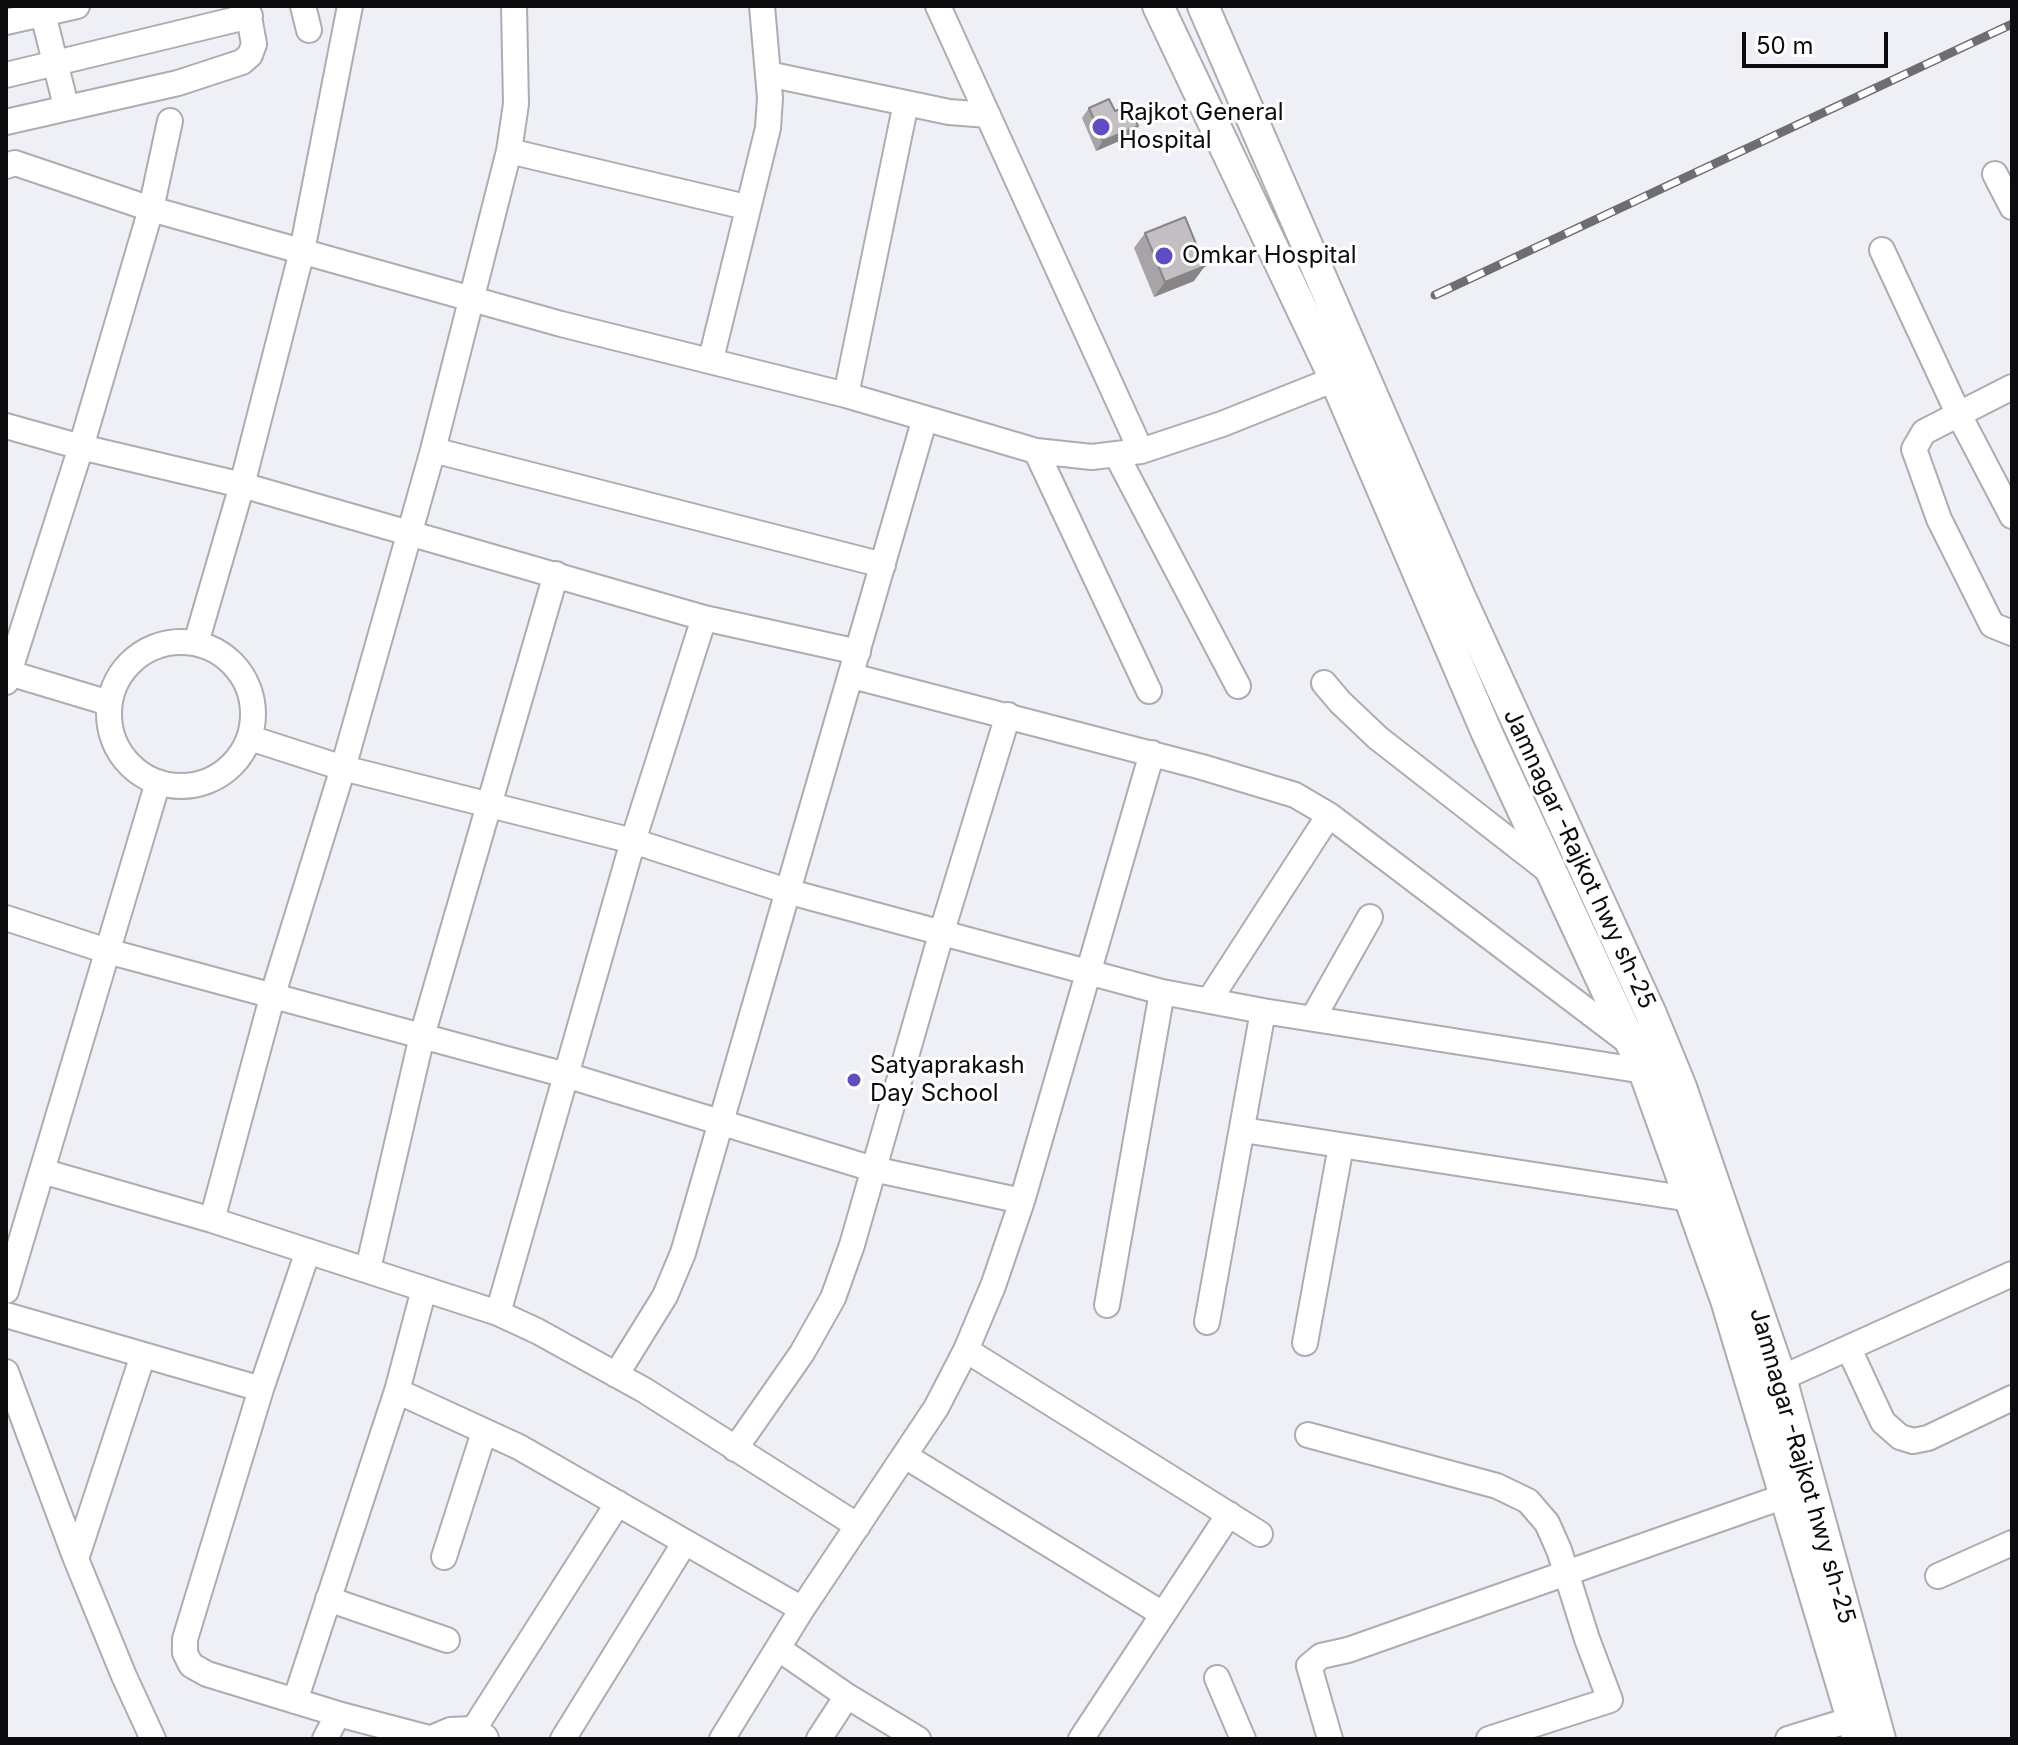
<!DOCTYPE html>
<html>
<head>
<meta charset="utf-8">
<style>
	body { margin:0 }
	#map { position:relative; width:2018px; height:1745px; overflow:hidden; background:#eff0f5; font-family:Inter,sans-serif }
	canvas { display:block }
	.frame { position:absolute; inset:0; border:8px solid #0c0c0e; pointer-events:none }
	.scale { position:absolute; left:1742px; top:32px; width:146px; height:36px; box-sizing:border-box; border:4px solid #0c0c0e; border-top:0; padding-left:10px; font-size:24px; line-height:28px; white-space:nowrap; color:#0c0c0e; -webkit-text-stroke:6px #fff; paint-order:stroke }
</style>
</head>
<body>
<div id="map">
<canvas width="2018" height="1745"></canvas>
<div class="frame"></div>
<div class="scale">50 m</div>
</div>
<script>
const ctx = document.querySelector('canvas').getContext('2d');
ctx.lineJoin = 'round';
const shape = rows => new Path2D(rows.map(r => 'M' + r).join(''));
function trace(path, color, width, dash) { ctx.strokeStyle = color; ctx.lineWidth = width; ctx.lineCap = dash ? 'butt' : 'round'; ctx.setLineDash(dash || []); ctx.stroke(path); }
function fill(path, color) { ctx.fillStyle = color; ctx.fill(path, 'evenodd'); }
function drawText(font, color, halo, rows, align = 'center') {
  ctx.font = font + ' Inter,sans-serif'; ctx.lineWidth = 6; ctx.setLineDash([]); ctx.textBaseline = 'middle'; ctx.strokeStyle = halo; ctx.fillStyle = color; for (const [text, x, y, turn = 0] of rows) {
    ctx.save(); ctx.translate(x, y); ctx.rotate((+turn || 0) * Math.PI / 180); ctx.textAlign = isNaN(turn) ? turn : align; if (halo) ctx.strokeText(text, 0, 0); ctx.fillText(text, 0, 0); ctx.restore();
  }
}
const minor = shape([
	[41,6,66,106],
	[303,6,309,30],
	[938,6,1141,451],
	[6,22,77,6],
	[768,74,949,112,988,115],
	[6,75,250,16],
	[6,122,178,83,242,62,250,55,254,44,247,6],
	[509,151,746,207],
	[6,166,15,163,151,209,561,324,846,395,1036,451,1092,457,1141,451,1222,424,1350,373],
	[1995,174,2012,207],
	[1882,250,1958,413,2012,516],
	[711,359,768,128,770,98,762,6],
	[2012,387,1924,432,1914,449,1939,519,1992,625,2012,633],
	[846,395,906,103],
	[6,426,81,447,242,485,704,618,858,652],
	[433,450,883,565],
	[1036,451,1149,691],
	[1116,454,1238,686],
	'109 714a72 72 0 1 1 144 0a72 72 0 1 1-144 0Z',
	[196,643,242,485,302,251,350,6],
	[6,672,109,703],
	[852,676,1202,767,1295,795,1329,815,1631,1044],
	[6,682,81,447,151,209,170,121],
	[1324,683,1340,702,1378,738,1550,872],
	[250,738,343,768,633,841,790,892,1162,992,1263,1011,1644,1071,1658,1069],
	[6,918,107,951,566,1075,873,1169,1022,1201],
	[1210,999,1329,815],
	[1313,1018,1370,917],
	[1243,1130,1690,1199],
	[42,1171,212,1220,498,1313,537,1331,644,1390,858,1526],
	[212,1220,273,994,343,768,433,450,509,151,516,104,514,6],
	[308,1251,261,1389,185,1639,185,1653,191,1665,207,1674,338,1714,433,1739],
	[368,1269,422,1036,556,574],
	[6,1291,158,782],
	[1107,1305,1162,992],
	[498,1313,633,841,704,618],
	[6,1315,261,1389],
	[1207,1322,1263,1011],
	[1305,1343,1341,1146],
	[1849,1349,1883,1422,1900,1437,1913,1441,1928,1438,2012,1398],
	[966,1350,1260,1534],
	[6,1372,76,1559,124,1676,153,1739],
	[616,1375,665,1296,683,1253,925,418],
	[1766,1385,2012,1274],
	[397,1391,519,1447,802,1609],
	[1308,1435,1497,1486,1528,1501,1547,1523,1559,1550,1587,1639,1610,1700,1489,1739],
	[735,1449,802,1353,833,1298,852,1245,942,931,1008,715],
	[905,1456,1161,1613],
	[444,1557,484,1432],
	[76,1559,143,1355],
	[1938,1576,2012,1543],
	[328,1599,447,1640],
	[779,1649,847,1696,918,1739],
	[1217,1678,1243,1739],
	[295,1701,397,1391,424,1289],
	[472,1732,618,1503],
	[325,1739,338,1714],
	[563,1739,685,1542],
	[722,1739,802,1609,936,1408,966,1350,993,1286,1022,1201,1152,753],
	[819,1739,847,1696],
	[1081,1739,1229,1514],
	[1330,1739,1309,1666,1321,1656,1348,1650,1785,1496],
	[1788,1739,1853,1719]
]);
const major = shape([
	[1158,6,1335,379,1487,733,1644,1071,1726,1300,1858,1739],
	[1203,6,1460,597,1651,1014,1681,1087,1781,1378,1880,1739],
	[437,1739,451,1733,472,1732,483,1739]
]);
trace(minor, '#acadb2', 28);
trace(major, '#acadb2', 34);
trace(minor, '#fff', 24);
trace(major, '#fff', 30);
const rail = shape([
	[1435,295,2012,24]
]);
trace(rail, '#6d6e71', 9);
trace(rail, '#fff', 6, [18]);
fill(shape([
	[1089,108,1115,111,1131,136,1096,151,1082,118],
	[1145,233,1194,281,1154,297,1134,248]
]), '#a8a3a6');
fill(shape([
	[1138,126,1131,136,1096,151,1103,141],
	[1205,266,1194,281,1154,297,1165,282]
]), '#888587');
const building = shape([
	[1109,99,1115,111,1130,105,1138,126,1103,141,1089,108,1109,99],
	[1185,217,1205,266,1165,282,1145,233,1185,217]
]);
fill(building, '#c3bec1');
trace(building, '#888587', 2);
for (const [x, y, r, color] of [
	[1101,127,10,"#5e4dc5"],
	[1164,256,10,"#5e4dc5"],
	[854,1080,8,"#5e4dc5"]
]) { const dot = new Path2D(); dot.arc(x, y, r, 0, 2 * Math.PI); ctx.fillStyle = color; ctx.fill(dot); trace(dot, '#fff', 3); }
drawText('24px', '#0c0c0e', '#fff', [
	["Rajkot General",1119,113],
	["Hospital",1119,141],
	["Omkar Hospital",1182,256],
	["Satyaprakash",870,1066],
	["Day School",870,1094]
], 'left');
drawText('24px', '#0c0c0e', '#fff', [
	["Jamnagar -Rajkot hwy sh-25",1579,859,65],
	["Jamnagar -Rajkot hwy sh-25",1802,1466,74]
]);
</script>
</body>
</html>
